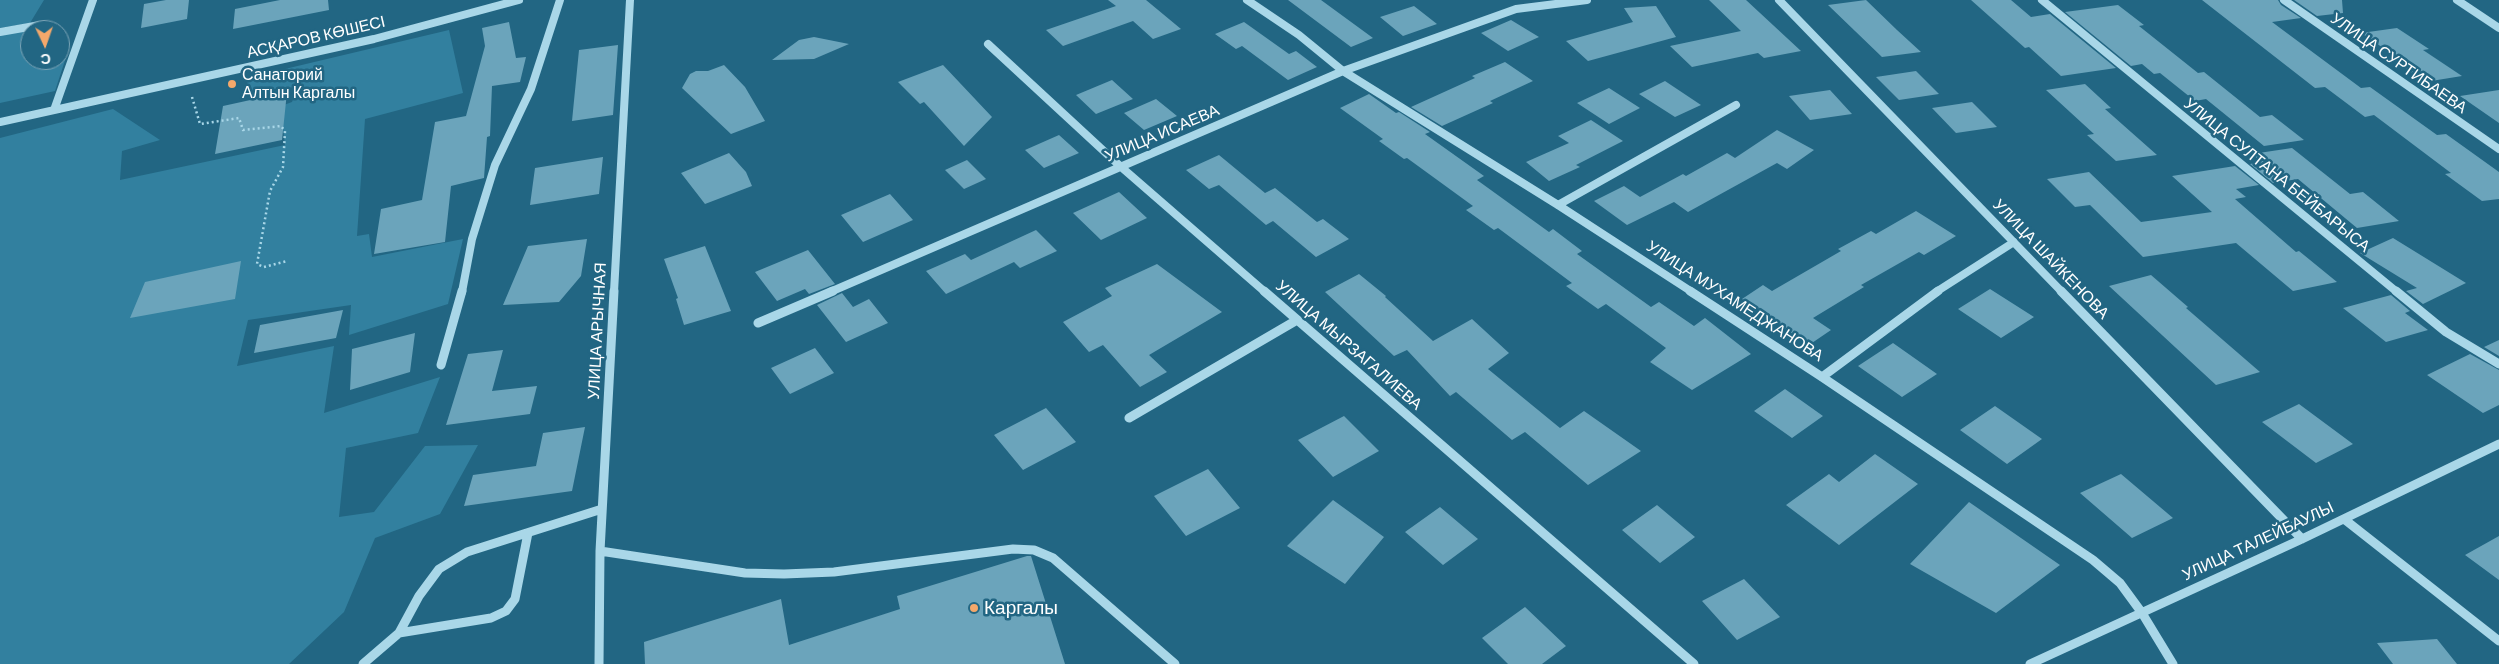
<!DOCTYPE html>
<html>
<head>
<meta charset="utf-8">
<style>
	body { margin:0 }
	#map { position:relative; width:2499px; height:664px; overflow:hidden; background:#226683; font-family:Barlow,sans-serif }
	canvas { display:block }
	.north { position:absolute; left:20px; top:20px; width:50px; height:50px; box-sizing:border-box; background:#226683; border:1px solid #7aa3b5; border-radius:50%; rotate:177deg; font-size:14px; font-weight:700; line-height:20px; text-align:center; color:#fff }
	.north::after { content:''; display:block; margin:auto; width:18px; height:22px; background:#f4a86b; clip-path:polygon(50% 0,100% 100%,50% 72%,0 100%) }
</style>
</head>
<body>
<div id="map">
<canvas width="2499" height="664"></canvas>
<div class="north">С</div>
</div>
<script>
const ctx = document.querySelector('canvas').getContext('2d');
ctx.lineJoin = 'round';
function fill(path, color) { ctx.fillStyle = color; ctx.fill(path, 'evenodd'); }
const shape = rows => new Path2D(rows.map(r => 'M' + r).join(''));
function trace(path, color, width, dash) { ctx.strokeStyle = color; ctx.lineWidth = width; ctx.lineCap = dash ? 'butt' : 'round'; ctx.setLineDash(dash || []); ctx.stroke(path); }
function drawText(font, color, halo, rows, align = 'center') {
  ctx.font = font + ' Barlow,sans-serif'; ctx.lineWidth = 5; ctx.setLineDash([]); ctx.textBaseline = 'middle'; ctx.strokeStyle = halo; ctx.fillStyle = color; for (const [text, x, y, turn = 0] of rows) {
    ctx.save(); ctx.translate(x, y); ctx.rotate((+turn || 0) * Math.PI / 180); ctx.textAlign = isNaN(turn) ? turn : align; if (halo) ctx.strokeText(text, 0, 0); ctx.fillText(text, 0, 0); ctx.restore();
  }
}
fill(shape([
	[0,0,44,0,30,23,0,28],
	[42,28,42,30,30,30,30,60,60,60,60,46,70,45,55,91,0,103,0,35],
	[449,30,463,93,365,119,357,236,369,234,372,257,463,239,448,304,349,335,351,305,248,320,237,366,334,346,324,413,440,377,418,433,346,448,339,517,374,512,425,446,478,445,440,514,375,538,344,612,289,664,0,664,0,138,113,109,160,140,122,151,120,180,285,145,282,120,251,117,292,102,298,87,248,91,247,78]
]), '#32809f');
fill(shape([
	[166,0,189,0,187,19,141,28,144,4],
	[280,0,328,0,329,10,233,29,235,9],
	[1108,0,1146,0,1181,29,1153,39,1133,21,1063,46,1046,30,1116,6],
	[1288,0,1321,0,1373,38,1351,47],
	[1709,0,1746,0,1801,51,1764,58,1758,53,1692,67,1670,46,1741,31],
	[1866,0,1897,30,1921,52,1882,57,1828,5],
	[1971,0,2011,0,2031,17,2050,14,2116,68,2061,76,2029,47,2025,48],
	[2202,0,2278,0,2281,5,2301,18,2272,22,2361,88,2370,87,2437,135,2446,134,2499,172,2499,199,2482,201,2445,174,2451,173,2374,115,2365,117,2325,87,2315,88],
	[2294,0,2342,0,2343,13,2317,16],
	[2118,5,2144,25,2139,26,2198,73,2204,72,2260,117,2272,115,2304,140,2264,146,2206,99,2195,101,2160,73,2154,74,2142,64,2131,66,2065,12],
	[1414,6,1437,24,1403,36,1380,17],
	[1656,6,1676,37,1588,61,1566,41,1633,22,1624,8],
	[1511,20,1539,37,1508,51,1481,33],
	[509,22,516,58,526,57,520,82,492,86,490,136,487,137,484,178,451,186,445,242,374,254,381,209,422,200,435,122,466,116,485,46,482,28],
	[1244,22,1289,54,1296,51,1317,67,1288,80,1242,46,1236,49,1215,34],
	[2397,28,2429,49,2423,50,2462,76,2425,82,2392,59,2398,58,2361,33],
	[814,37,849,44,814,59,772,60,799,40],
	[618,45,613,115,572,121,579,50],
	[1505,62,1533,81,1490,101,1493,103,1442,126,1411,107,1475,78,1472,76],
	[724,65,745,87,765,121,731,134,682,88,690,74,696,71,708,71],
	[943,65,992,117,964,146,924,102,920,104,898,82],
	[1916,71,1939,94,1899,100,1876,77],
	[1112,80,1133,99,1096,114,1076,95],
	[1665,81,1701,105,1675,117,1639,94],
	[2085,84,2111,108,2105,109,2157,155,2116,161,2087,135,2094,134,2046,90],
	[1609,88,1640,108,1609,124,1577,103],
	[1830,90,1852,114,1810,120,1789,96],
	[2499,90,2499,123,2460,96],
	[287,92,282,140,215,154,223,106],
	[1369,94,1396,113,1399,112,1430,132,1425,134,1484,176,1477,180,1549,232,1553,229,1582,251,1577,254,1651,307,1659,302,1694,326,1705,318,1751,354,1692,390,1650,362,1666,348,1606,304,1598,309,1566,286,1572,283,1498,228,1494,230,1466,210,1473,206,1407,158,1404,159,1379,141,1383,139,1340,108],
	[1156,99,1177,116,1144,130,1124,113],
	[1972,102,1997,127,1956,133,1932,108],
	[1591,120,1623,141,1576,165,1580,167,1549,181,1526,162,1569,143,1558,136],
	[1777,130,1814,150,1787,169,1777,163,1688,212,1674,202,1627,225,1594,201,1624,186,1640,197,1683,174,1686,176,1727,153,1735,158],
	[1059,135,1079,153,1044,168,1025,150],
	[2292,148,2350,194,2363,192,2399,221,2357,228,2298,179,2273,183,2250,164,2261,162,2252,154],
	[729,153,746,172,752,186,705,204,681,173],
	[1219,155,1265,193,1275,188,1317,222,1323,219,1349,239,1316,257,1273,221,1266,225,1219,185,1209,189,1186,170],
	[603,157,599,194,530,205,535,168],
	[967,160,986,179,964,189,945,170],
	[2235,166,2259,185,2236,189,2246,197,2235,199,2296,252,2299,251,2337,282,2293,291,2236,243,2143,257,2090,205,2075,207,2047,179,2089,172,2141,222,2212,212,2172,176],
	[1119,192,1147,218,1101,240,1073,213],
	[890,194,913,220,863,242,841,215],
	[1916,211,1956,236,1924,255,1919,252,1861,285,1864,287,1813,318,1831,330,1809,345,1742,299,1763,285,1772,291,1841,251,1838,249,1871,231,1876,234],
	[1036,230,1057,251,1020,268,1014,262,946,294,926,271,965,254,971,260],
	[2393,238,2466,283,2423,304,2406,291,2417,288,2360,253],
	[587,239,581,276,559,302,503,305,528,246],
	[705,246,731,311,684,325,676,299,678,298,664,259],
	[808,250,835,284,809,294,805,289,777,301,755,272],
	[241,261,235,299,130,318,145,282],
	[1157,264,1222,312,1149,355,1167,372,1140,387,1103,345,1089,352,1063,322,1112,296,1105,288],
	[1359,274,1386,296,1385,297,1433,341,1472,319,1509,353,1488,369,1560,428,1584,411,1641,451,1588,485,1525,432,1512,440,1456,392,1450,396,1407,350,1394,356,1325,292],
	[2151,275,2188,307,2186,308,2260,372,2216,385,2109,286],
	[1990,289,2034,317,2001,338,1958,309],
	[842,293,853,307,869,299,888,323,846,342,817,305],
	[2391,295,2410,311,2405,313,2428,330,2386,342,2343,308],
	[343,310,336,338,254,353,260,325],
	[415,333,410,372,350,390,352,349],
	[2499,340,2499,356,2484,347],
	[1893,343,1937,374,1902,397,1858,366],
	[815,348,834,373,790,394,771,368],
	[503,350,492,391,537,386,530,414,446,425,468,354],
	[2470,354,2499,370,2499,405,2483,413,2427,375],
	[1785,389,1823,416,1792,438,1754,411],
	[2299,404,2353,444,2316,463,2262,422],
	[1995,406,2042,439,2007,464,1960,430],
	[1046,408,1076,442,1023,470,994,435],
	[1344,416,1379,451,1333,477,1298,440],
	[585,427,572,491,464,506,473,475,536,466,543,433],
	[1875,454,1918,484,1839,545,1786,505,1829,474,1839,482],
	[1208,469,1240,508,1186,536,1154,496],
	[2121,474,2173,518,2132,538,2080,493],
	[1333,500,1384,537,1345,584,1287,546],
	[1969,502,2060,565,1996,613,1910,564],
	[1657,505,1695,537,1660,563,1622,530],
	[1440,507,1478,539,1443,565,1405,532],
	[2499,536,2499,580,2465,555],
	[1027,556,1031,556,1065,664,645,664,644,642,781,599,789,645,900,609,897,596],
	[1744,579,1780,617,1737,640,1702,601],
	[1525,607,1566,646,1542,664,1508,664,1482,638],
	[2437,639,2457,664,2393,664,2377,643]
]), '#6ba4bb');
trace(shape([
	[192,97,200,124,239,118,243,130,281,126,285,131,283,167,270,191,257,264,264,267,287,261]
]), '#a9d7e8', 2.5, [2, 3]);
trace(shape([
	[1247,0,1299,35,1343,71,1558,205,1692,292],
	[1779,0,2062,292],
	[2042,0,2397,292],
	[2284,0,2499,149],
	[2457,0,2499,28],
	[0,32,40,25],
	[988,44,1120,166,1265,292],
	[54,110,93,0],
	[0,122,374,39,519,0],
	[1558,205,1736,105],
	[462,292,472,239,495,165,531,89,560,0],
	[614,292,630,0],
	[830,292,1343,71,1516,9,1587,0],
	[1936,292,2014,242]
]), '#a9d7e8', 8);
trace(shape([
	[1264,291,1694,664],
	[1690,291,1822,377,2093,560,2120,583,2142,613,2173,664],
	[2061,291,2302,539],
	[2396,291,2446,332,2499,364],
	[758,323,833,291],
	[441,365,462,291],
	[1822,377,1938,291],
	[1129,418,1297,320],
	[2344,519,2499,641],
	[600,551,745,573,784,574,834,572,1013,549,1034,550,1053,558,1175,664],
	[399,633,491,618,506,611,515,599,528,533],
	[363,664,399,633,419,596,439,569,467,552,602,509],
	[599,664,600,551,614,291],
	[2030,664,2302,539,2499,444]
]), '#a9d7e8', 9);
for (const [x, y, r, color] of [
	[232,84,5,"#f4a86b"],
	[974,608,5,"#f4a86b"]
]) { const dot = new Path2D(); dot.arc(x, y, r, 0, 2 * Math.PI); ctx.fillStyle = color; ctx.fill(dot); trace(dot, '#226683', 2); }
drawText('16px', '#fff', '#226683', [
	["АСҚАРОВ КӨШЕСІ",316,37,-13],
	["УЛИЦА СУРТИБАЕВА",2399,63,35],
	["УЛИЦА ИСАЕВА",1162,133,-23],
	["УЛИЦА СУЛТАНА БЕЙБАРЫСА",2277,175,39],
	["УЛИЦА ШАЙКЕНОВА",2051,259,46],
	["УЛИЦА МУХАМЕДЖАНОВА",1735,301,33],
	["УЛИЦА АРЫЧНАЯ",597,331,-87],
	["УЛИЦА МЫРЗАГАЛИЕВА",1349,345,41],
	["УЛИЦА ТАЛЕЙБАУЛЫ",2258,541,-25]
]);
drawText('16px', '#fff', '#226683', [
	["Санаторий",242,75],
	["Алтын Каргалы",242,93]
], 'left');
drawText('19px', '#fff', '#226683', [
	["Каргалы",984,608]
], 'left');
</script>
</body>
</html>
